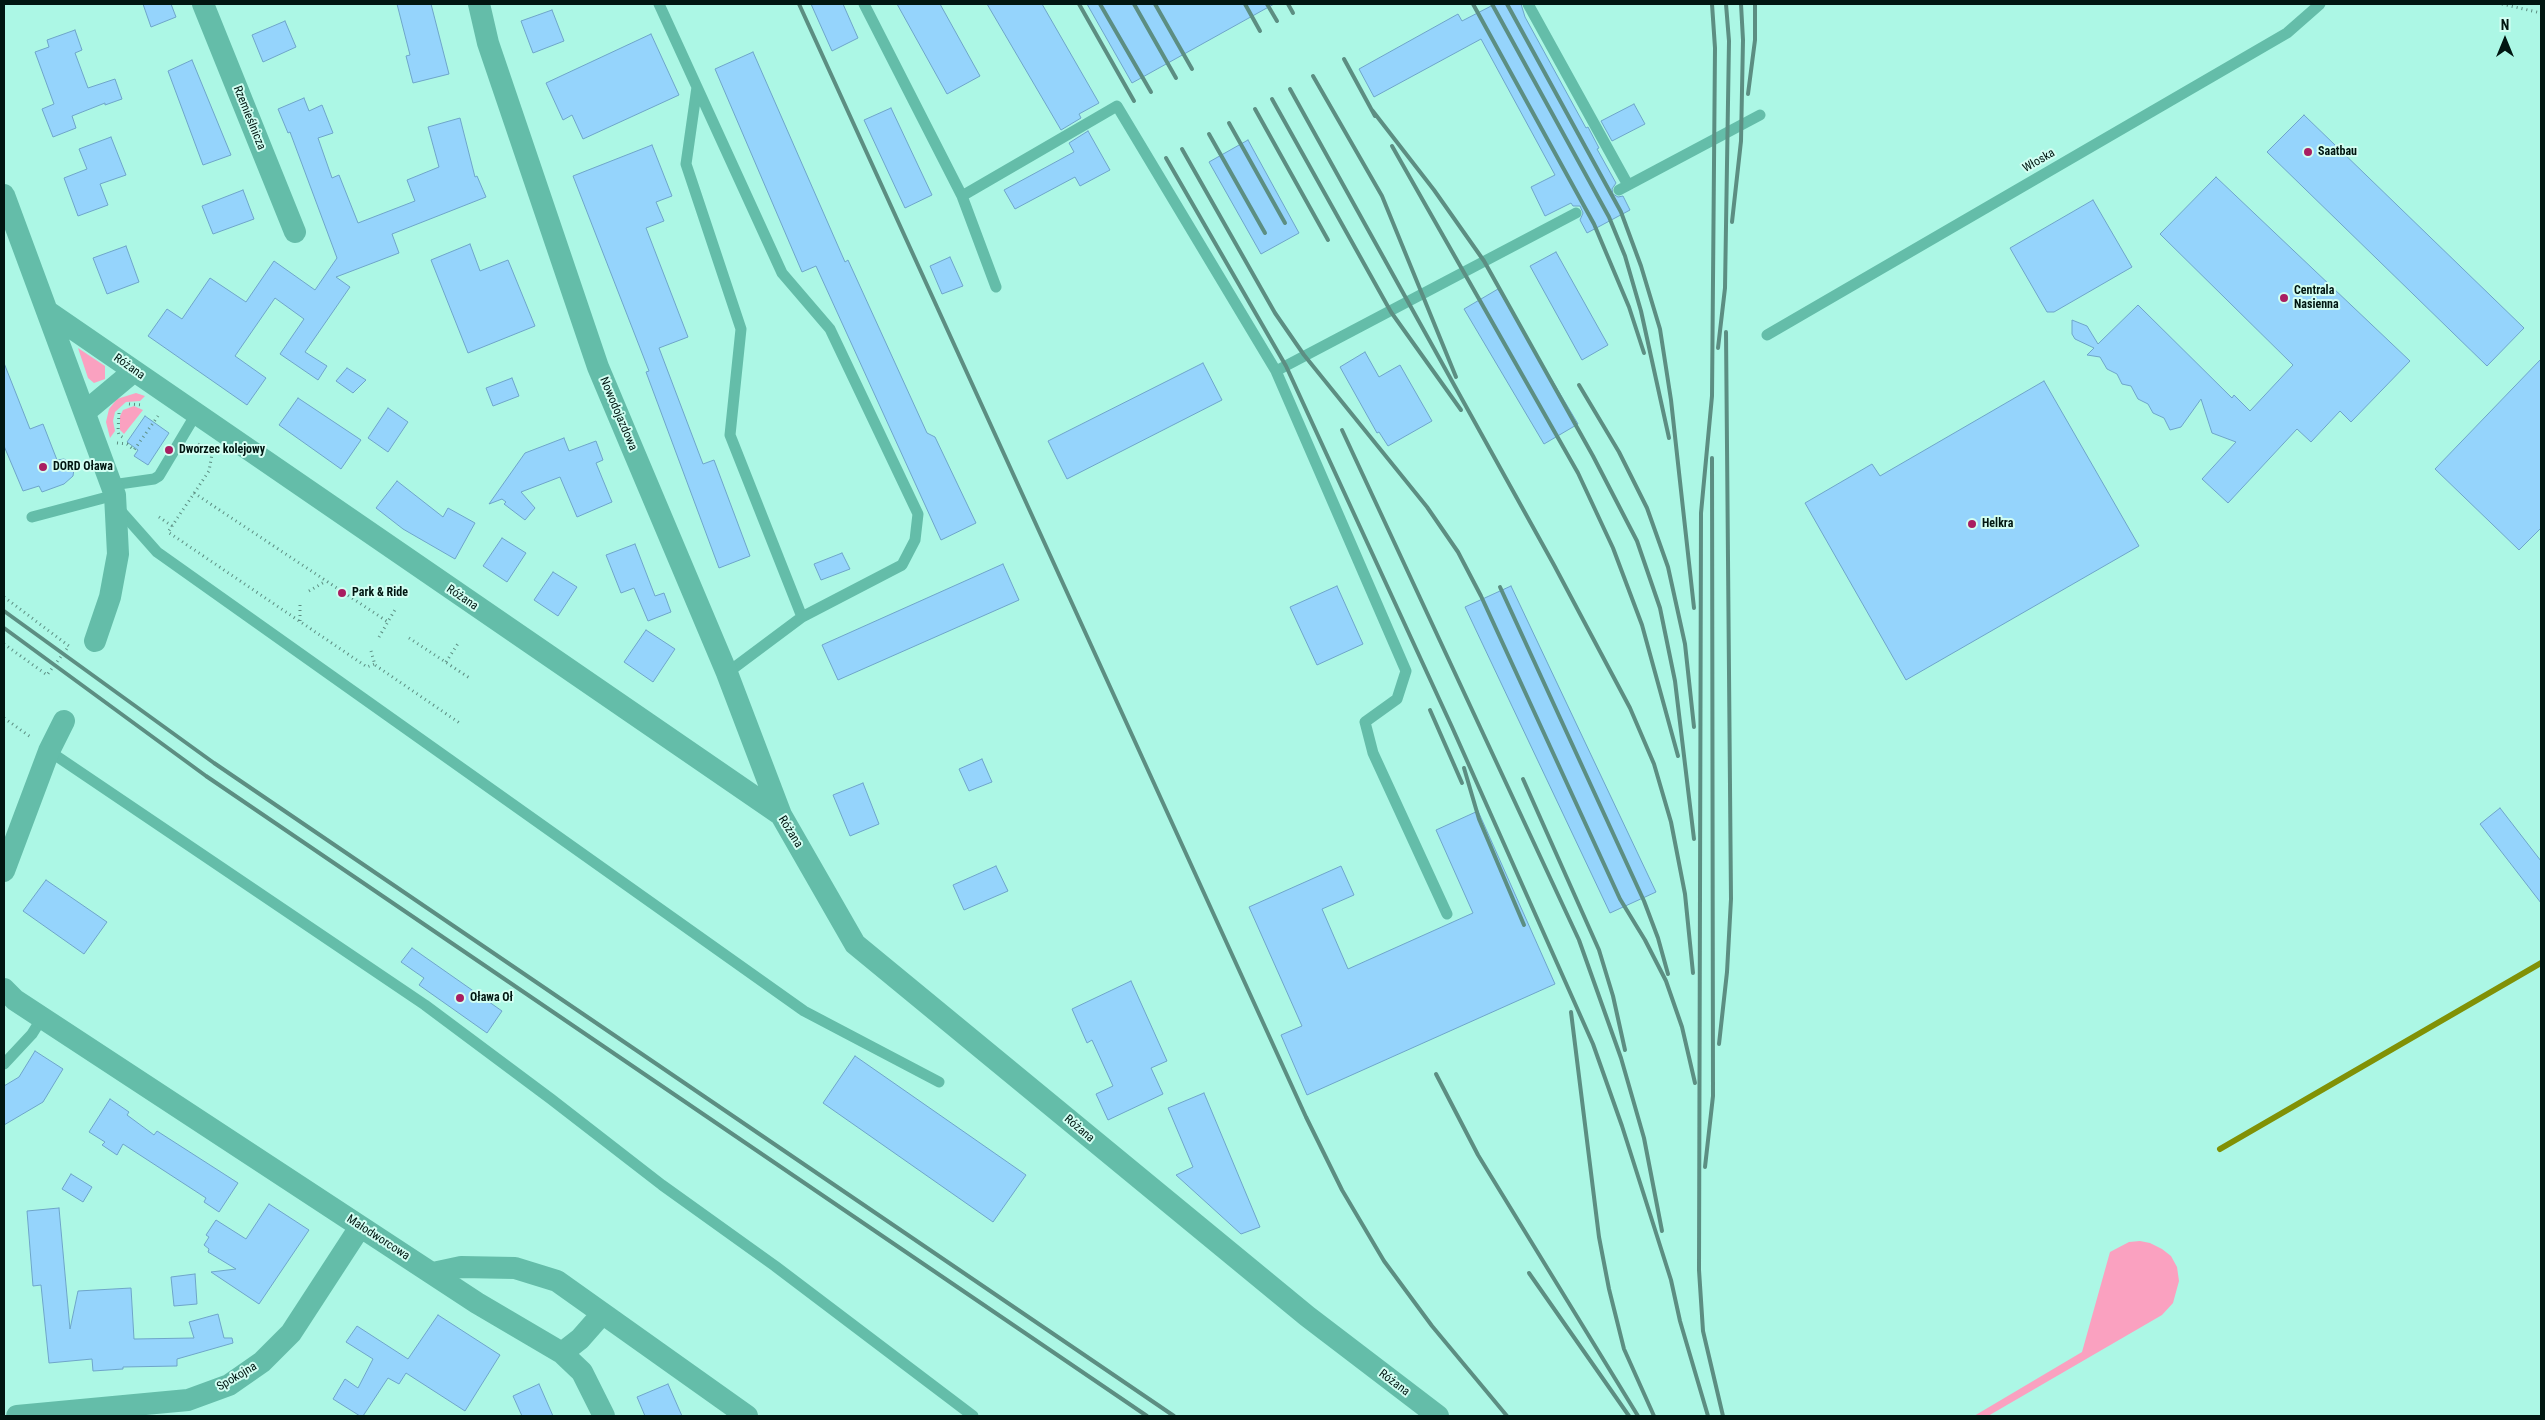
<!DOCTYPE html>
<html>
<head>
<meta charset="utf-8">
<style>
	body { margin:0 }
	#map { position:relative; width:2545px; height:1420px; overflow:hidden; background:#acf7e5; font-family:"Roboto Condensed",sans-serif }
	canvas { display:block }
	.frame { position:absolute; inset:0; border:5px solid #011611; pointer-events:none }
	.north { position:absolute; left:2480px; top:15px; width:50px; height:50px; -webkit-text-stroke:4px #d2fef2; paint-order:stroke; rotate:0deg; font-size:14px; font-weight:700; line-height:20px; text-align:center; color:#011611 }
	.north::after { content:''; display:block; margin:auto; width:18px; height:22px; background:#011611; clip-path:polygon(50% 0,100% 100%,50% 72%,0 100%) }
</style>
</head>
<body>
<div id="map">
<canvas width="2545" height="1420"></canvas>
<div class="frame"></div>
<div class="north">N</div>
</div>
<script>
const ctx = document.querySelector('canvas').getContext('2d');
ctx.lineJoin = 'round';
function fill(path, color) { ctx.fillStyle = color; ctx.fill(path, 'evenodd'); }
const shape = rows => new Path2D(rows.map(r => 'M' + r).join(''));
function trace(path, color, width, dash) { ctx.strokeStyle = color; ctx.lineWidth = width; ctx.lineCap = dash ? 'butt' : 'round'; ctx.setLineDash(dash || []); ctx.stroke(path); }
function drawText(font, color, halo, rows, align = 'center') {
  ctx.font = font + ' "Roboto Condensed",sans-serif'; ctx.lineWidth = 4; ctx.setLineDash([]); ctx.textBaseline = 'middle'; ctx.strokeStyle = halo; ctx.fillStyle = color; for (const [text, x, y, turn = 0] of rows) {
    ctx.save(); ctx.translate(x, y); ctx.rotate((+turn || 0) * Math.PI / 180); ctx.textAlign = isNaN(turn) ? turn : align; if (halo) ctx.strokeText(text, 0, 0); ctx.fillText(text, 0, 0); ctx.restore();
  }
}
fill(shape([
	[78,348,105,366,105,379,94,383,88,378],
	[136,393,145,396,140,401,126,402,115,412,113,421,115,431,110,438,106,422,109,409,117,399],
	[134,406,143,410,124,434,120,430,120,416,123,410],
	[2140,1241,2150,1243,2162,1249,2171,1256,2177,1267,2179,1281,2173,1303,2162,1315,1988,1416,1974,1416,2082,1352,2110,1252,2129,1242]
]), '#faa1c0');
trace(shape([
	[2220,1149,2541,963]
]), '#819105', 6);
const building = shape([
	[143,4,171,4,176,17,151,27,143,4],
	[397,4,431,4,449,74,413,83,406,56,410,55,397,4],
	[811,4,843,4,858,38,832,51,811,4],
	[897,4,940,4,980,76,947,94,897,4],
	[987,4,1042,4,1099,103,1079,114,1081,118,1061,130,987,4],
	[1087,4,1274,4,1132,83,1087,4],
	[1495,4,1521,4,1525,17,1586,128,1588,127,1599,148,1597,149,1616,183,1612,189,1613,194,1618,197,1623,196,1630,210,1587,233,1580,220,1583,213,1580,206,1573,206,1571,203,1545,216,1531,187,1555,175,1481,39,1374,97,1359,69,1458,14,1462,21,1495,4],
	[552,10,564,41,533,53,521,21,552,10],
	[285,21,296,47,263,62,252,35,285,21],
	[75,30,82,50,75,53,88,88,115,79,122,99,105,105,105,103,72,116,76,128,53,137,42,109,54,104,35,52,49,47,47,40,75,30],
	[651,34,679,95,583,139,572,115,563,120,546,83,651,34],
	[753,52,845,262,848,260,927,433,935,437,976,523,941,540,816,266,802,272,715,69,753,52],
	[192,60,231,155,203,165,168,71,192,60],
	[304,98,309,111,322,105,333,133,318,138,332,178,339,175,358,223,415,201,407,180,439,167,428,127,460,118,475,177,477,176,486,197,392,234,399,253,336,277,350,287,305,352,327,366,318,380,280,354,304,319,275,298,235,356,266,378,247,405,148,336,167,309,182,319,210,278,246,302,274,261,315,290,337,258,290,132,288,133,278,109,304,98],
	[1634,104,1645,124,1612,141,1601,121,1634,104],
	[891,108,932,195,905,208,864,120,891,108],
	[2304,115,2524,328,2487,366,2267,152,2304,115],
	[1088,131,1110,170,1080,186,1075,177,1015,209,1004,190,1074,152,1069,143,1088,131],
	[111,137,126,175,100,184,108,205,78,216,64,178,87,169,79,149,111,137],
	[1248,140,1299,233,1261,254,1209,162,1248,140],
	[652,145,672,196,656,202,664,221,646,228,688,337,659,348,703,464,714,460,750,556,719,568,646,372,649,371,573,176,652,145],
	[2216,177,2410,361,2351,422,2340,411,2311,442,2297,429,2228,503,2202,479,2236,442,2212,433,2201,399,2181,427,2170,430,2164,418,2153,413,2148,404,2138,399,2131,386,2122,384,2117,374,2107,369,2100,357,2087,355,2094,348,2075,339,2072,334,2072,320,2087,326,2098,344,2138,305,2232,398,2234,395,2250,411,2293,365,2160,234,2216,177],
	[243,190,254,219,213,234,202,206,243,190],
	[2093,200,2132,267,2054,312,2047,312,2010,248,2093,200],
	[470,244,480,271,508,260,535,326,468,353,431,260,470,244],
	[126,246,139,282,107,294,93,258,126,246],
	[1556,252,1608,345,1582,360,1530,266,1556,252],
	[950,257,963,286,942,294,930,266,950,257],
	[1498,289,1578,424,1544,444,1464,309,1498,289],
	[1365,352,1379,377,1400,365,1432,421,1388,446,1379,432,1377,433,1340,367,1365,352],
	[2541,359,2541,528,2519,550,2435,469,2541,359],
	[4,363,30,429,43,424,57,460,64,459,71,463,74,469,73,476,64,484,42,492,39,486,23,491,4,446,4,363],
	[1203,363,1222,400,1067,479,1048,441,1203,363],
	[347,368,366,380,353,393,336,381,347,368],
	[512,378,519,396,493,406,486,388,512,378],
	[2044,381,2139,546,1906,680,1805,503,1872,464,1880,476,2044,381],
	[298,398,361,440,341,469,279,425,298,398],
	[388,408,408,422,388,452,368,438,388,408],
	[145,416,169,433,148,465,134,456,138,450,127,442,145,416],
	[564,438,569,451,596,441,603,460,596,463,612,502,577,517,560,477,521,492,535,508,525,520,504,504,506,502,502,499,489,504,525,453,564,438],
	[397,481,443,517,448,508,475,523,455,559,403,529,376,508,397,481],
	[502,538,526,553,507,582,483,566,502,538],
	[635,544,655,596,664,593,671,612,648,621,634,588,621,593,606,555,635,544],
	[842,553,850,569,821,580,814,564,842,553],
	[1003,564,1019,600,838,680,822,645,1003,564],
	[553,572,577,587,558,616,534,600,553,572],
	[1337,586,1363,644,1317,665,1290,607,1337,586],
	[1511,586,1656,892,1610,913,1465,607,1511,586],
	[646,630,675,649,653,682,624,662,646,630],
	[982,759,992,782,969,791,959,769,982,759],
	[863,783,879,824,850,836,833,795,863,783],
	[2500,808,2541,861,2541,903,2480,824,2500,808],
	[1478,811,1555,984,1307,1095,1281,1035,1302,1026,1249,907,1341,866,1354,895,1322,909,1348,969,1473,913,1436,830,1478,811],
	[996,866,1008,891,964,910,953,885,996,866],
	[46,880,107,922,84,954,23,911,46,880],
	[412,948,502,1011,487,1033,419,985,424,978,401,962,412,948],
	[1131,981,1167,1061,1151,1068,1163,1094,1108,1120,1096,1094,1113,1086,1092,1040,1087,1043,1072,1009,1131,981],
	[35,1051,63,1069,43,1102,4,1125,4,1086,19,1077,35,1051],
	[855,1056,1026,1175,993,1222,823,1103,855,1056],
	[1204,1093,1260,1227,1241,1234,1176,1175,1193,1167,1168,1108,1204,1093],
	[110,1099,129,1112,127,1115,154,1135,157,1131,238,1183,219,1212,204,1202,206,1198,123,1144,117,1155,102,1145,105,1142,89,1132,110,1099],
	[71,1174,92,1187,83,1202,62,1189,71,1174],
	[269,1204,309,1230,259,1304,211,1272,236,1269,208,1252,209,1249,204,1245,209,1237,206,1235,216,1220,246,1239,269,1204],
	[59,1208,70,1329,78,1291,131,1288,134,1339,194,1338,189,1322,218,1314,224,1338,232,1338,233,1343,177,1359,177,1366,123,1367,123,1369,93,1371,92,1359,49,1363,41,1285,33,1286,27,1211,59,1208],
	[195,1274,197,1304,174,1306,171,1277,195,1274],
	[438,1315,500,1355,465,1411,406,1373,399,1384,388,1378,363,1416,360,1416,333,1399,345,1379,358,1388,373,1359,346,1342,357,1326,408,1359,438,1315],
	[539,1384,553,1416,522,1416,513,1396,539,1384],
	[668,1384,682,1416,645,1416,637,1397,668,1384]
]);
fill(building, '#95d4fc');
trace(building, '#6ea5c9', 1);
trace(shape([
	[2502,4,2541,13],
	[129,404,143,405],
	[119,413,118,431,119,435,124,438],
	[117,443,127,444,134,450,158,416],
	[198,444,212,454,209,471,168,532,367,667,375,664],
	[194,493,388,622],
	[159,517,172,526],
	[309,591,326,581],
	[4,597,69,646,47,675,4,644],
	[300,621,300,603],
	[379,637,396,608],
	[409,638,471,679],
	[371,651,375,665,461,724],
	[446,662,459,642],
	[4,718,32,738]
]), '#5c8e82', 3, [1, 4]);
trace(shape([
	[659,4,782,273,830,329,918,514,915,540,902,565,802,617,727,673],
	[864,4,962,196,996,287],
	[1528,4,1628,185],
	[697,87,686,164,741,329,730,435,802,617],
	[1619,190,1760,115],
	[962,196,1117,106,1276,371,1406,671,1397,699,1365,722,1373,753,1447,914],
	[1767,335,2287,33,2320,4],
	[1276,371,1576,213],
	[112,485,154,479,159,476,196,414],
	[118,508,157,552,804,1011,939,1082],
	[32,517,115,495],
	[49,751,425,1005,551,1099,662,1185,775,1266,973,1416],
	[4,1064,32,1034,42,1018]
]), '#64bda9', 11);
trace(shape([
	[203,4,295,232],
	[479,4,488,43,598,367,727,673,781,815],
	[4,195,115,495,118,554,110,597,95,641],
	[47,311,781,815,855,944,1307,1316,1438,1416],
	[85,412,134,371],
	[4,871,49,751,64,721],
	[4,989,15,1000,477,1303,562,1353,580,1339,602,1314],
	[433,1273,461,1267,515,1268,557,1281,747,1416],
	[562,1353,582,1372,604,1416],
	[17,1416,188,1400,229,1385,262,1362,291,1333,360,1227]
]), '#64bda9', 22);
trace(shape([
	[799,4,1306,1117,1342,1190,1384,1261,1432,1326,1507,1416],
	[1079,4,1134,101],
	[1100,4,1151,92],
	[1134,4,1176,78],
	[1155,4,1192,69],
	[1245,4,1260,31],
	[1267,4,1277,21],
	[1288,4,1293,13],
	[1473,4,1594,224,1629,307,1644,353],
	[1492,4,1609,217,1625,256,1641,311,1669,438],
	[1507,4,1621,212,1641,266,1660,329,1671,400,1694,608],
	[1712,4,1715,48,1712,396,1701,513,1699,1270,1703,1331,1723,1416],
	[1344,59,1375,116],
	[1313,76,1382,196,1456,377],
	[1290,89,1554,565,1630,708,1654,764,1671,822,1685,894,1693,973],
	[1748,94,1755,40,1755,4],
	[1272,99,1391,312,1461,410],
	[1255,109,1328,240],
	[1372,110,1434,190,1484,261,1593,456,1637,541,1660,608,1675,681,1694,839],
	[1229,123,1285,223],
	[1209,134,1265,233],
	[1392,146,1578,473,1613,548,1642,625,1678,756],
	[1182,149,1275,313,1304,355,1427,507,1458,552,1481,596,1620,899,1645,940,1666,981,1682,1027,1695,1083],
	[1166,158,1286,366,1452,727,1593,1044,1622,1126,1671,1280,1680,1321,1708,1416],
	[1732,222,1741,141,1743,40,1741,4],
	[1718,348,1725,288,1729,41,1726,4],
	[1579,385,1619,452,1647,508,1668,567,1685,644,1694,727],
	[1342,430,1579,940,1621,1058,1644,1138,1662,1231],
	[1500,587,1644,901,1658,938,1668,974],
	[4,611,214,763,1174,1416],
	[4,628,206,776,1147,1416],
	[1430,710,1462,783],
	[1464,768,1479,819,1524,925],
	[1523,779,1599,950,1613,996,1625,1050],
	[1571,1012,1599,1237,1609,1289,1624,1349,1654,1416],
	[1719,1044,1727,972,1731,899,1726,332],
	[1436,1074,1478,1155,1638,1416],
	[1705,1167,1713,1096,1712,458],
	[1529,1273,1629,1416]
]), '#5c8e82', 4);
for (const [x, y, r, color] of [
	[2308,152,5,"#a91e61"],
	[2284,298,5,"#a91e61"],
	[169,450,5,"#a91e61"],
	[43,467,5,"#a91e61"],
	[1972,524,5,"#a91e61"],
	[342,593,5,"#a91e61"],
	[460,998,5,"#a91e61"]
]) { const dot = new Path2D(); dot.arc(x, y, r, 0, 2 * Math.PI); ctx.fillStyle = color; ctx.fill(dot); trace(dot, '#d2fef2', 2); }
drawText('12px', '#011611', '#d2fef2', [
	["Rzemieślnicza",249,118,68],
	["Włoska",2039,161,-30],
	["Różana",129,367,35],
	["Nowodojazdowa",618,414,67],
	["Różana",462,598,34],
	["Różana",790,832,58],
	["Różana",1079,1129,40],
	["Małodworcowa",378,1238,33],
	["Spokojna",237,1377,-31],
	["Różana",1394,1383,37]
]);
drawText('bold 12px', '#011611', '#d2fef2', [
	["Saatbau",2318,152],
	["Centrala",2294,291],
	["Nasienna",2294,305],
	["Dworzec kolejowy",179,450],
	["DORD Oława",53,467],
	["Helkra",1982,524],
	["Park & Ride",352,593],
	["Oława Oł",470,998]
], 'left');
</script>
</body>
</html>
